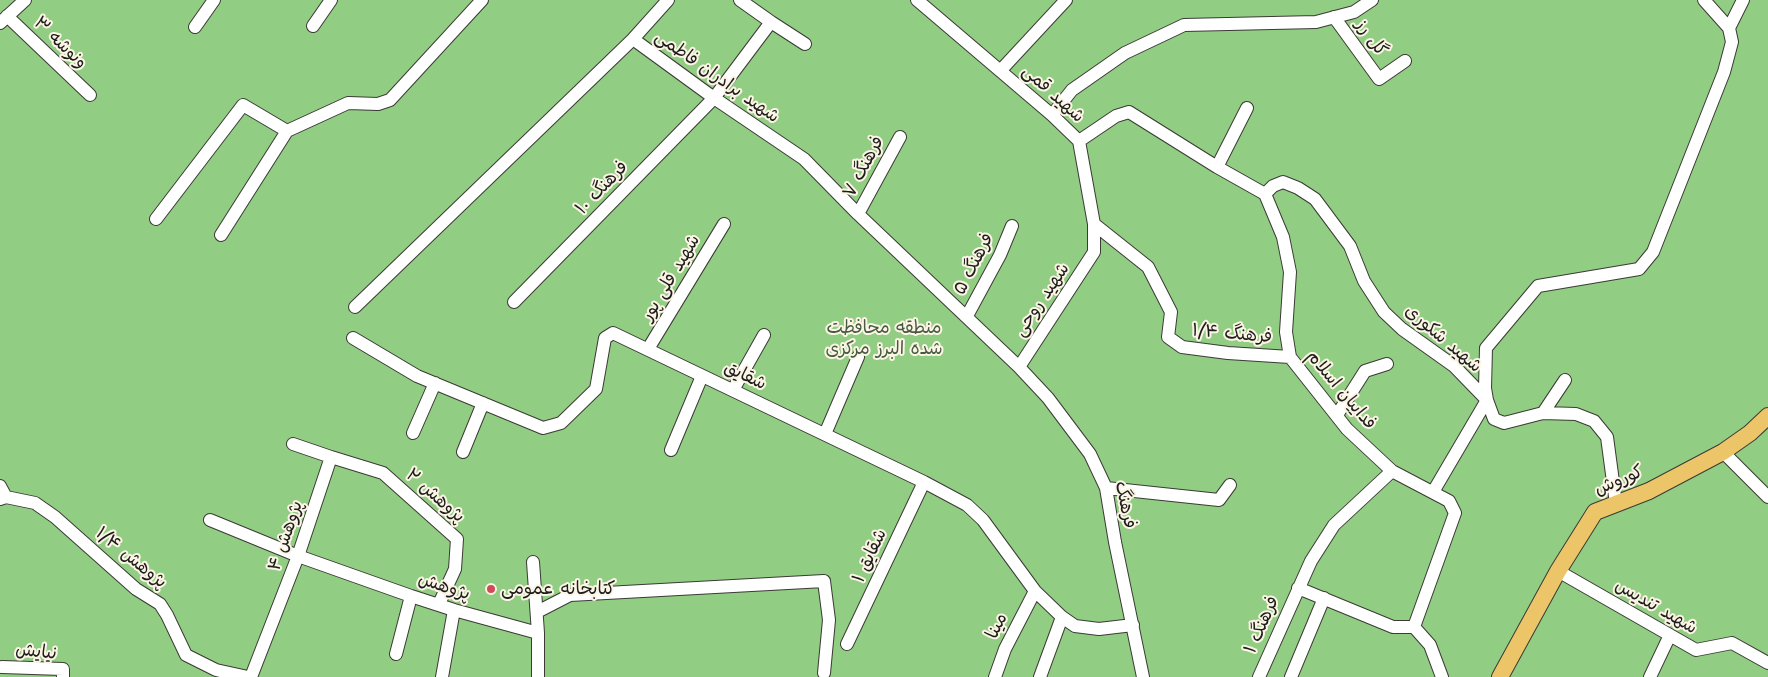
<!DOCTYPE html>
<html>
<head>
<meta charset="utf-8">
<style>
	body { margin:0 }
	canvas { display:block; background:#e9e2c1 }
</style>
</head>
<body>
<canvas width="1768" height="677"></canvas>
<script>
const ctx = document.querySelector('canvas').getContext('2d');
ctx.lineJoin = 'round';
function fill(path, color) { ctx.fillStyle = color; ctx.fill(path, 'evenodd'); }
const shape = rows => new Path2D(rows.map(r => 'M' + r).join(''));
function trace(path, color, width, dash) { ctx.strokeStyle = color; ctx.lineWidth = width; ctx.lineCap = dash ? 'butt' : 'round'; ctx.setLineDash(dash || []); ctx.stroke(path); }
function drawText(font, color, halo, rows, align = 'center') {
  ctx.font = font + ' "Shantell Sans","Playpen Sans Arabic",sans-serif'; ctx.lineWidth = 4; ctx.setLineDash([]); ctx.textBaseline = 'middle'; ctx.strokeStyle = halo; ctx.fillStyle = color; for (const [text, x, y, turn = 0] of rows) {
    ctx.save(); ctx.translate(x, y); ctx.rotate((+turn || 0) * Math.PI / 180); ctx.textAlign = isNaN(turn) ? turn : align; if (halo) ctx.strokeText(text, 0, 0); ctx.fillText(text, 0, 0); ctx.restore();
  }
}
fill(shape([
	[0,0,1768,0,1768,677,0,677]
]), '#91cd83');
const minor = shape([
	[740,0,771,22],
	[917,0,1052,115,1079,141,1094,224,1094,252,1019,367],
	[7,16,90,95],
	[1334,17,1379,79,1405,61],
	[0,23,25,0],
	[313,26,331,0],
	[195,27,214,0],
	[1729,28,1743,0],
	[633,39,668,0],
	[1001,70,1066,0],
	[1052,115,1072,90,1125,53,1184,25,1316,22,1354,12,1372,0],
	[1079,141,1116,116,1129,112,1217,167,1265,194,1283,237,1290,272,1286,332,1290,357,1347,429,1392,471,1449,501,1455,513,1414,627,1430,645,1442,677],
	[1217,167,1247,108],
	[1265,194,1273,186,1283,182,1298,188,1315,199,1350,246,1364,281,1384,312,1402,329,1454,366,1487,400,1494,419,1504,423,1543,413,1576,414,1594,421,1607,437,1616,504],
	[858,214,900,137],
	[156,219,243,105,287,131],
	[1094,224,1148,267,1171,312,1168,337,1182,347,1228,353,1290,357],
	[221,235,287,131,348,103,378,104,390,100,482,0],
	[514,302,714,98,771,22,805,44],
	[355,307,633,39,714,98,804,159,858,214,1019,367,1048,398,1090,454,1106,488,1115,542,1143,677],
	[967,316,1000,255,1012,226],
	[353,338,417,376,543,428,561,423,596,389,605,338,613,333,924,482,967,505,983,520,1035,591,1062,617,1075,626,1099,629,1133,625],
	[648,349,724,224],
	[733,390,764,335],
	[1543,413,1565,380],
	[1337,415,1365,371,1387,364],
	[413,433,435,383],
	[825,434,858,357],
	[293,444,331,457],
	[671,450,702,376],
	[463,452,483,403],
	[1723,452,1768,497],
	[0,486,6,497],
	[1106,488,1219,500,1230,485],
	[1433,492,1487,400,1485,388,1486,348,1538,286,1639,269,1653,252,1724,72,1732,42,1729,28,1704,0],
	[0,499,6,497,35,503,55,517,136,589,160,604,167,615,186,655,216,670,248,677],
	[210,520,298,556,411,596,454,610,538,633],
	[533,562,538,633,538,677],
	[1558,571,1696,650,1732,643,1768,663],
	[1298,588,1393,627,1414,627],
	[537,612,570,595,824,581,829,620,824,673],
	[847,644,924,482],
	[396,654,411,596],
	[2,667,63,669,63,677],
	[251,677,298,556,331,457,383,473,457,539,455,569,439,604],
	[442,677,454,610],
	[995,677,1005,649,1035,591],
	[1040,677,1062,617],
	[1259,677,1311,561,1334,525,1392,471],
	[1291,677,1324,598],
	[1650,677,1670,635]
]);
const major = shape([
	[1500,677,1558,571,1595,512,1649,491,1723,452,1750,433,1768,416]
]);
trace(minor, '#3b3a35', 14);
trace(major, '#3b3a35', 18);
trace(minor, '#fff', 12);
trace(major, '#edc569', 16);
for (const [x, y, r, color] of [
	[491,589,5,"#d1495b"]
]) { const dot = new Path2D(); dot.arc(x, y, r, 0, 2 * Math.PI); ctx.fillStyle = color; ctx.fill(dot); trace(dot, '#fcf5e5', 2); }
drawText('18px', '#1c1c1c', '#fcf5e5', [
	["گل رز",1371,38,54],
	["ونوشه ۳",60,43,44],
	["شهید برادران فاطمی",717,77,35],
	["شهید قمی",1053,94,42],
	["فرهنگ ۷",864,167,-62],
	["فرهنگ ۱۰",602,188,-46],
	["فرهنگ ۵",974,264,-63],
	["شهید قلی پور",671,278,-59],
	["شهید روحی",1042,300,-56],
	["فرهنگ ۱/۴",1232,334,5],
	["شهید شکوری",1443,339,40],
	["شقایق",745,376,25],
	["فداییان اسلام",1341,390,50],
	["کوروش",1619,481,-23],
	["پژوهش ۲",435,496,41],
	["فرهنگ",1125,505,78],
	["پژوهش ۴",286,536,-71],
	["شقایق ۱",870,556,-65],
	["پژوهش ۱/۴",131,558,39],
	["پژوهش",444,587,18],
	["شهید تندیس",1656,607,30],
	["فرهنگ ۱",1262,625,-66],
	["مینا",997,626,-64],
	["نیایش",36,652,6]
]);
drawText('18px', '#455a40', '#fcf5e5', [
	["منطقه محافظت",884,328],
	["شده البرز مرکزی",884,349]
]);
drawText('18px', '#1c1c1c', '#fcf5e5', [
	["کتابخانه عمومی",501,589]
], 'left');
</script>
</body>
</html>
